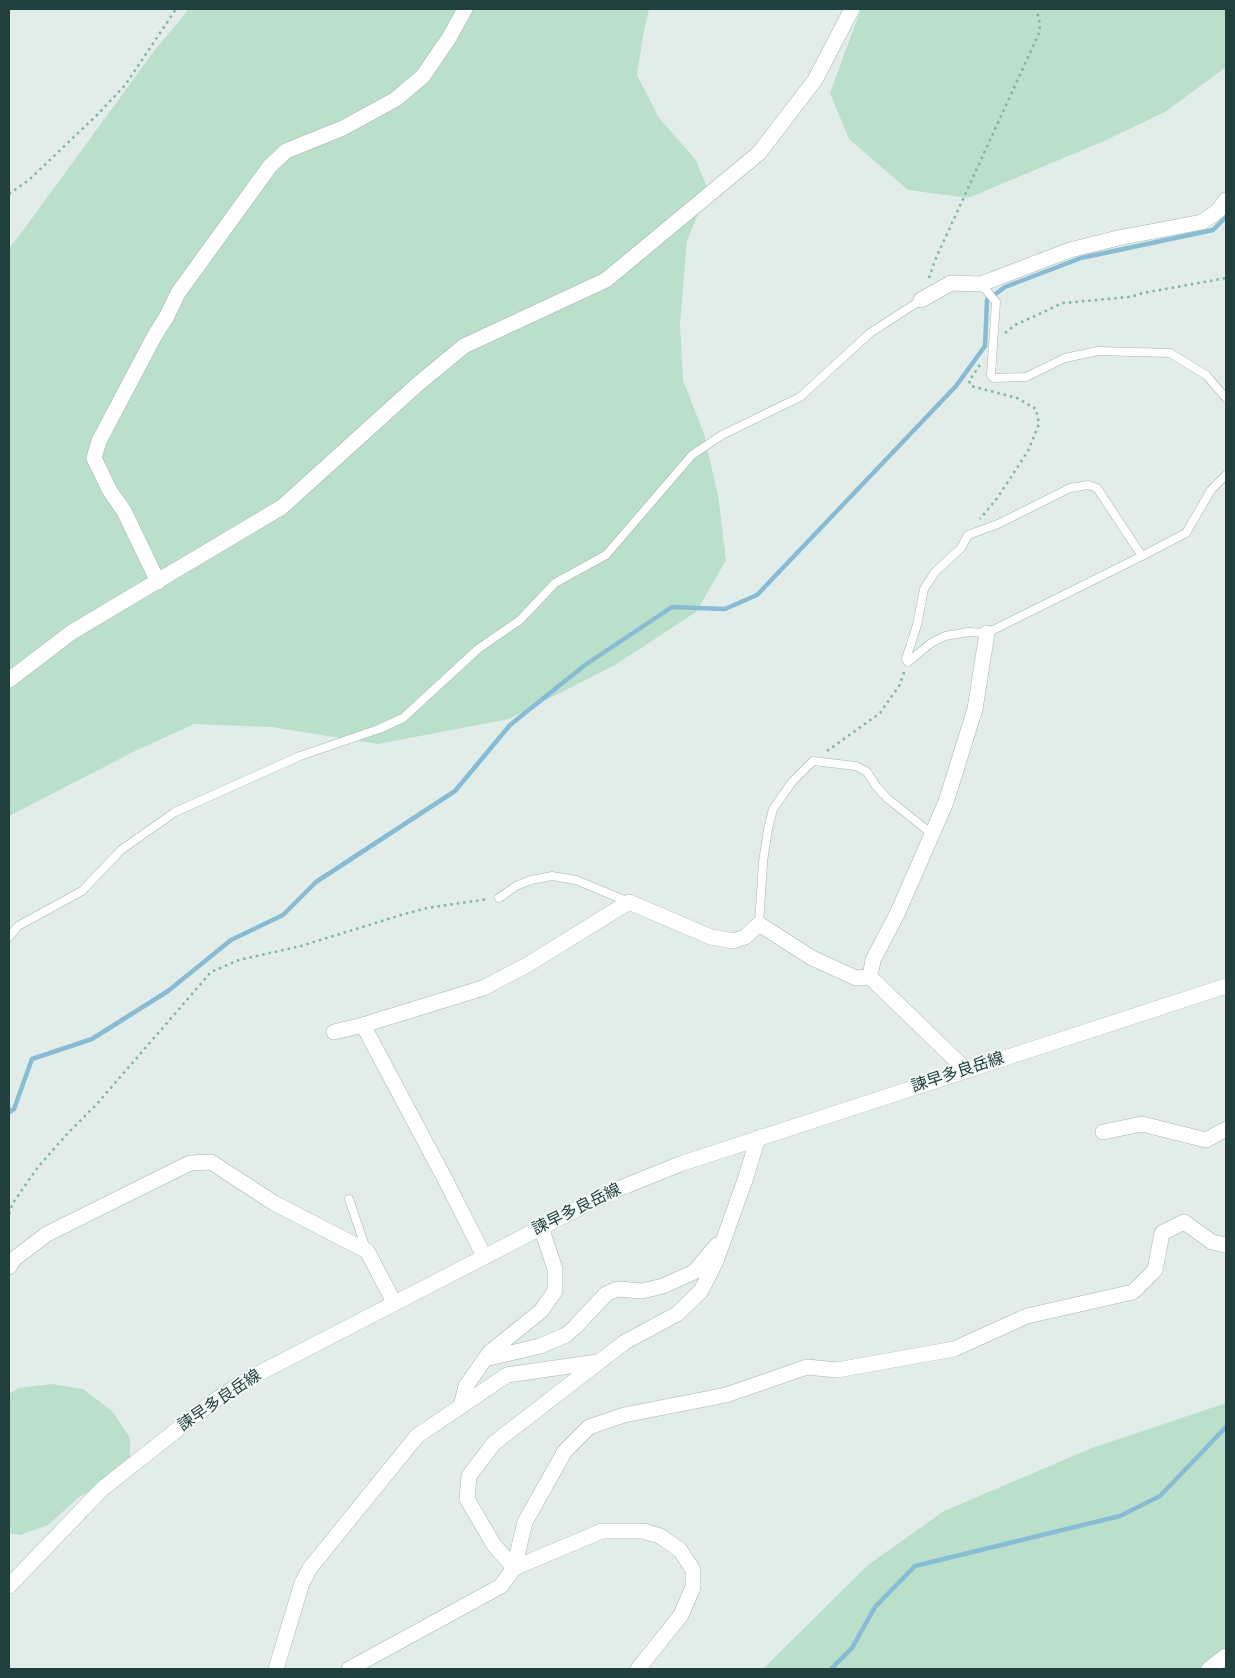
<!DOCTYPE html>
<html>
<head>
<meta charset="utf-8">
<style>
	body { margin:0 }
	#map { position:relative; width:1235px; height:1678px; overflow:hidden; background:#e2edea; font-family:"Sofia Sans Condensed",sans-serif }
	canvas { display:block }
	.frame { position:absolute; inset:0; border:10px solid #213f3c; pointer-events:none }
</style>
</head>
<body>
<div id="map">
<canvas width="1235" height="1678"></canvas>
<div class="frame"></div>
</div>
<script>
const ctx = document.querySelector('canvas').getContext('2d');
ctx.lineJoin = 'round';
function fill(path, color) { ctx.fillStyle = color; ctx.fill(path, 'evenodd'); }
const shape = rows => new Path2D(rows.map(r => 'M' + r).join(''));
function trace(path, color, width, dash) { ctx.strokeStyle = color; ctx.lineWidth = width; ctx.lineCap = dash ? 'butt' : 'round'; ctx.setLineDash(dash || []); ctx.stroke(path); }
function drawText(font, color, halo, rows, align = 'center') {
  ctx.font = font + ' "Sofia Sans Condensed","Noto Sans JP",sans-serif'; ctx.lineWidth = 4; ctx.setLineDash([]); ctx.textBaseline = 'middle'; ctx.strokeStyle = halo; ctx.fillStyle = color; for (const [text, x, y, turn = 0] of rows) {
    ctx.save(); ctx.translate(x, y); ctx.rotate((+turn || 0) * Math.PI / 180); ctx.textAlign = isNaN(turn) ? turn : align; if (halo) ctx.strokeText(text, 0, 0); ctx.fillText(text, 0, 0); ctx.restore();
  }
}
fill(shape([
	[189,9,649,9,643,36,637,75,659,118,696,160,708,190,687,241,680,324,683,380,704,434,718,495,726,560,696,612,615,665,509,719,378,744,272,727,194,724,133,752,9,816,9,248,19,236,154,51],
	[861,9,1226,9,1226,67,1165,112,1102,142,968,198,908,190,849,139,830,93],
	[51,1384,83,1389,112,1411,130,1438,130,1461,120,1474,79,1497,48,1525,20,1535,9,1533,9,1394,19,1388],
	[1226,1403,1226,1669,763,1669,868,1565,944,1511,1092,1448]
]), '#badfca');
trace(shape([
	[9,1112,14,1109,32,1059,92,1039,168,991,231,940,283,915,316,882,455,791,510,725,585,665,672,607,725,609,757,595,956,386,985,346,987,300,1005,287,1081,258,1213,230,1226,217],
	[831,1669,852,1648,875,1607,915,1566,1120,1516,1160,1496,1226,1427]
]), '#88bcd4', 4.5);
const service = shape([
	[981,284,996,302,991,375,993,378,1026,377,1065,358,1098,351,1170,353,1206,375,1226,398],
	[1142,556,1097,488,1088,485,1070,488,998,524,968,535,961,548,935,572,924,589,917,625,906,659,908,662,931,643,945,636,969,632,987,633,1142,556,1186,533,1211,490,1226,475],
	[499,898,516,886,531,880,552,876,576,880,629,902],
	[759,924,763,862,768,829,773,809,792,782,813,761,856,766,867,772,876,786,887,798,932,834],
	[9,937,18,926,82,891,121,850,175,812,300,756,379,729,403,718,478,649,520,620,555,583,606,555,692,455,722,435,800,397,870,333,921,300],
	[349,1199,366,1249]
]);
const minor = shape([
	[921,300,951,283,981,284,1070,250,1118,238,1202,222,1218,211,1226,200],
	[158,582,124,511,110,491,94,458,99,441,155,335,167,316,178,293,270,166,286,151,343,128,396,99,423,76,449,38,465,9],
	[9,680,72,632,282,507,418,384,464,346,606,280,759,153,815,80,852,9],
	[870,977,873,960,898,912,946,802,975,709,987,633],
	[363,1025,483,988,527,965,629,902,711,937,733,941,745,937,759,924,812,958,856,978,870,977,966,1070],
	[334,1032,363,1025,446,1181,484,1256],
	[1103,1132,1142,1124,1206,1140,1226,1129],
	[9,1267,14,1259,47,1234,190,1163,211,1162,274,1203,367,1251,394,1302],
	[485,1359,540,1346,566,1335,575,1327,606,1294,617,1289,642,1291,663,1286,694,1272,717,1245],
	[461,1406,466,1386,485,1359,490,1352,541,1311,555,1291,555,1269,541,1227],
	[514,1568,494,1545,467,1499,469,1476,494,1443,625,1342,677,1314,701,1291,716,1261,745,1180,758,1138],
	[514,1568,602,1531,643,1531,660,1536,680,1550,693,1570,693,1587,681,1615,638,1669],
	[276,1669,302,1583,310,1568,417,1436,507,1375,597,1362],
	[349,1669,501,1586,514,1568,525,1522,565,1451,589,1427,624,1415,726,1395,807,1367,837,1370,954,1349,1027,1316,1133,1292,1155,1270,1162,1233,1184,1222,1212,1242,1226,1245],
	[1209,1669,1226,1656]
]);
const secondary = shape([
	[9,1586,102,1489,211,1403,248,1379,608,1193,680,1164,1226,986]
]);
trace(service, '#a4b5b2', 9);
trace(minor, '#a4b5b2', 16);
trace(secondary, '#a0b9b4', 16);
trace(shape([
	[9,194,30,179,98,114,126,84,176,9],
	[929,278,936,258,1040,31,1039,18,1036,9],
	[1005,333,1015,325,1063,303,1130,297,1143,293,1226,278],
	[980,365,969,381,971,386,1017,398,1036,409,1039,424,1028,451,998,497,980,519],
	[827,751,880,713,899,686,905,670],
	[9,1214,13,1203,38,1167,68,1133,96,1105,211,972,239,960,301,946,401,915,427,908,488,899]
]), '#81b2ab', 2.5, [2.5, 4]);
trace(service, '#fff', 8);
trace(minor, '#fff', 15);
trace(secondary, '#fff', 15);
drawText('16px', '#213f3c', '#f3f9f7', [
	["諫早多良岳線",958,1073,-18],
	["諫早多良岳線",577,1210,-26],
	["諫早多良岳線",220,1401,-34]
]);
</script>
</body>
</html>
